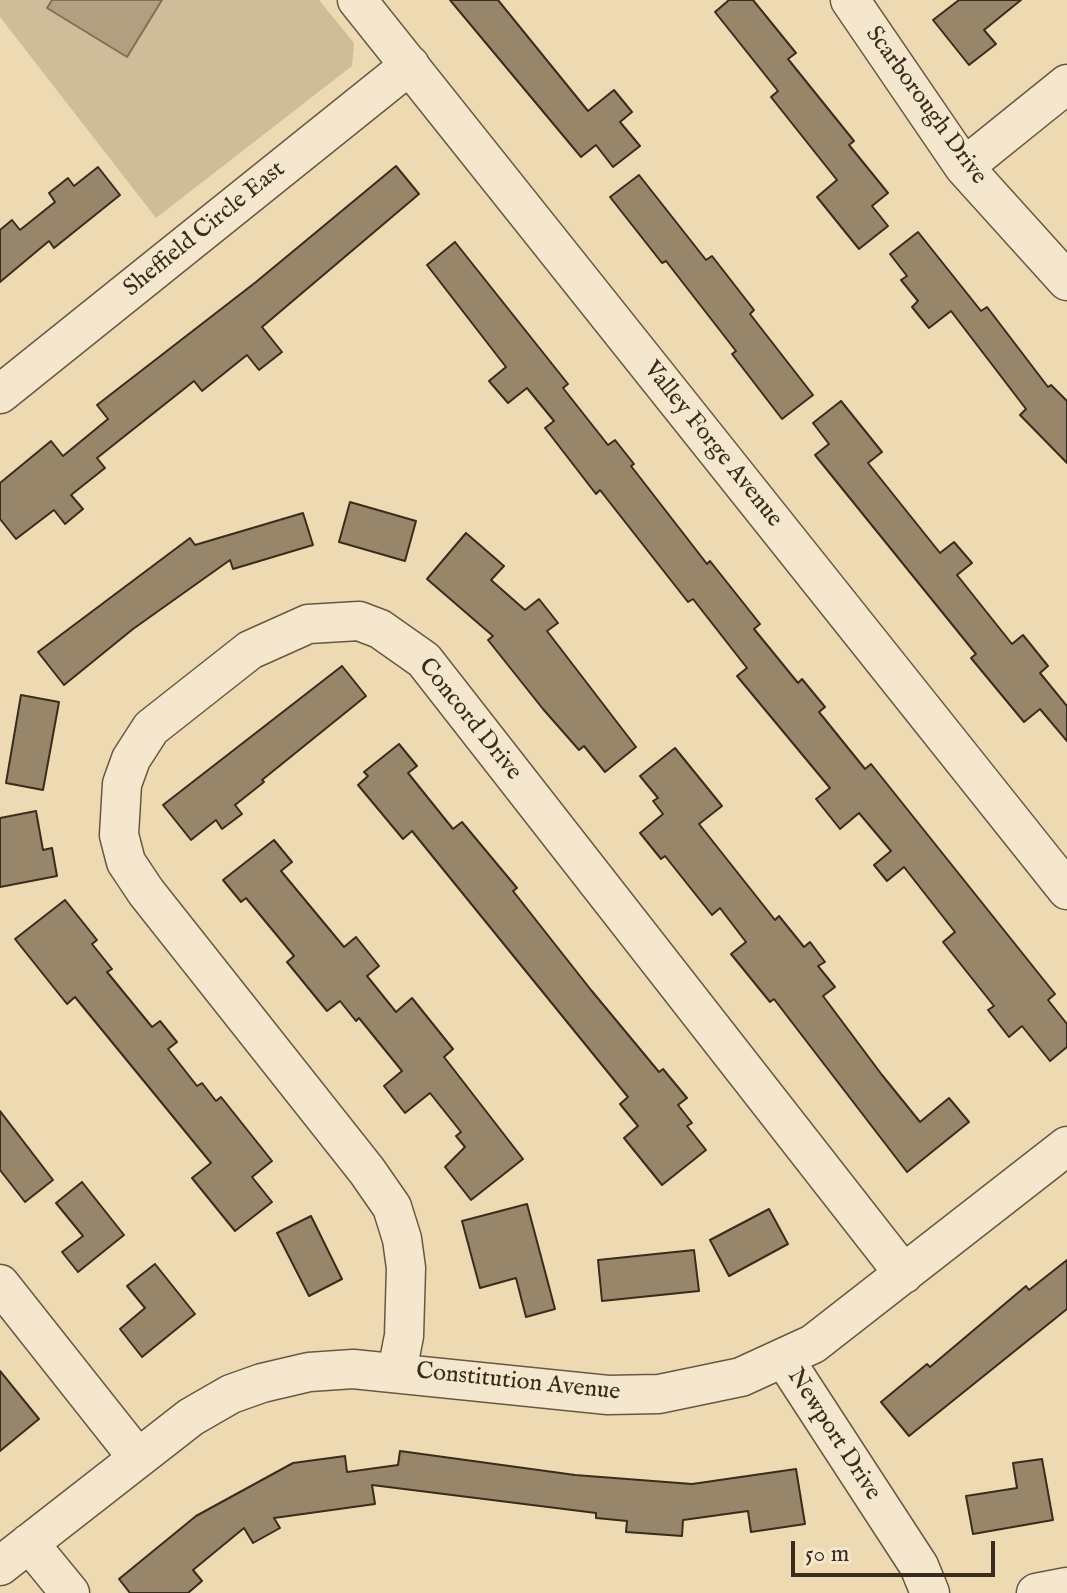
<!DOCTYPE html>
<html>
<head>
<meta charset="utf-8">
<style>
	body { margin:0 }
	#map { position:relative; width:1067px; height:1593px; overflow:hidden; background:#eedab2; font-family:"IM FELL English",serif }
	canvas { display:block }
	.scale { position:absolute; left:791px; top:1541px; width:204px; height:36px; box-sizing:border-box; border:4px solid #3a2c1c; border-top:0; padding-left:10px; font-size:24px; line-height:28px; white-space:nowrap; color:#3a2c1c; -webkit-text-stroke:6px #f4e7cd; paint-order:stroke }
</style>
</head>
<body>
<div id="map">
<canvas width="1067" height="1593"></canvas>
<div class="scale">50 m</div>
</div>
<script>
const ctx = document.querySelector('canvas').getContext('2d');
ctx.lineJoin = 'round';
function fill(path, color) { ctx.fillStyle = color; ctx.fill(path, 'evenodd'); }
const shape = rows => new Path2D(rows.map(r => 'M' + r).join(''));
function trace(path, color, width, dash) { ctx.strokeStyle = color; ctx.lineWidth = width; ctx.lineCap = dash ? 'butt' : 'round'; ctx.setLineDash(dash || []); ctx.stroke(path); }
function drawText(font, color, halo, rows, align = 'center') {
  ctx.font = font + ' "IM FELL English",serif'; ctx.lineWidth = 6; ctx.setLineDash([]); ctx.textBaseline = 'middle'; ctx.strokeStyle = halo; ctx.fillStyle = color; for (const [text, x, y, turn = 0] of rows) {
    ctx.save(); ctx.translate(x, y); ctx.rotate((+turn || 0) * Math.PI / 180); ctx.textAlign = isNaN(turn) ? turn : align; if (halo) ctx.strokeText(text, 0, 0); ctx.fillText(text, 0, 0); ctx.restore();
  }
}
fill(shape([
	[0,0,319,0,354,43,352,66,156,218,0,17]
]), '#cfbc98');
const water = shape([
	[52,0,162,0,127,57,47,8,52,0]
]);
fill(water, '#b19f7f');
trace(water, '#817157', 2);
const building = shape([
	[450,0,498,0,588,111,614,90,632,112,620,122,640,146,613,167,596,145,581,157,450,0],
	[729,0,753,0,796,53,788,59,854,141,849,145,888,193,872,206,888,226,859,249,817,197,837,180,771,97,778,91,715,12,729,0],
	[959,0,1021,0,984,30,996,44,969,65,933,20,959,0],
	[396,166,419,194,262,327,282,352,259,370,247,355,202,391,194,381,97,458,105,468,71,495,83,509,65,524,54,510,16,539,0,519,0,483,51,441,63,456,108,419,97,405,256,282,396,166],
	[98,167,120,195,54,248,49,241,0,282,0,230,12,220,20,230,55,202,49,193,68,178,74,186,98,167],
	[639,175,706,260,712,256,754,310,750,314,813,395,782,419,732,354,736,351,666,261,662,263,610,197,639,175],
	[918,232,981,311,987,307,1048,387,1051,385,1067,401,1067,463,1020,415,1026,409,951,311,929,328,912,307,918,301,901,280,907,276,890,254,918,232],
	[455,242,568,384,563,388,608,445,615,440,634,464,631,466,707,564,710,561,760,624,754,629,798,683,802,679,825,707,819,712,865,769,871,764,1055,994,1048,1000,1067,1024,1067,1047,1050,1061,1022,1026,1009,1037,988,1010,994,1006,943,942,955,932,904,867,887,881,874,865,891,851,859,813,840,829,816,799,830,788,737,676,747,668,693,599,688,602,600,490,596,494,545,428,554,421,527,388,508,403,489,381,506,367,427,265,455,242],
	[841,401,882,452,868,463,940,553,954,542,972,563,957,575,1012,644,1023,635,1048,666,1040,673,1067,706,1067,741,1040,709,1024,722,971,658,976,654,815,455,829,444,813,423,841,401],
	[350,502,416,521,405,561,339,542,350,502],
	[303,513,313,545,233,569,230,560,133,629,64,685,38,652,190,538,195,545,303,513],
	[466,533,504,566,491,580,525,610,539,599,558,623,547,631,636,747,605,772,584,746,579,750,543,709,488,640,493,636,427,579,466,533],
	[342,666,366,696,262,780,264,782,235,805,242,814,222,829,216,820,191,840,163,805,342,666],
	[21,695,59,702,43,790,6,783,21,695],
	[399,744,417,766,408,773,453,829,462,822,517,888,513,891,591,990,659,1072,663,1069,687,1098,678,1105,692,1123,687,1126,706,1150,662,1185,624,1138,638,1126,620,1104,628,1097,412,831,403,839,358,785,368,776,364,772,399,744],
	[675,748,722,806,699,824,775,920,779,916,804,947,810,942,825,962,818,966,835,987,823,996,882,1075,920,1122,949,1098,969,1122,907,1172,774,999,770,1002,731,954,746,942,720,908,712,915,665,856,661,859,640,833,663,814,653,801,658,798,640,776,675,748],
	[36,811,43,850,52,848,57,876,0,887,0,818,36,811],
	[274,840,292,862,281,871,344,947,356,937,379,966,367,976,396,1012,412,998,453,1049,444,1057,523,1159,471,1200,445,1167,465,1147,456,1136,461,1132,430,1093,405,1113,384,1086,402,1071,359,1018,356,1021,340,1001,327,1011,287,962,294,956,246,898,241,902,223,880,274,840],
	[65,900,97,940,92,944,112,969,107,972,152,1027,160,1021,177,1042,168,1049,197,1086,202,1083,216,1101,221,1097,272,1161,252,1177,272,1202,235,1231,192,1178,211,1163,75,997,67,1004,15,939,65,900],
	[0,1111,53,1180,25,1202,0,1170,0,1111],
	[82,1182,124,1235,78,1272,62,1252,83,1236,56,1203,82,1182],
	[527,1204,555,1309,526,1317,516,1278,480,1288,462,1221,527,1204],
	[769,1209,788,1244,729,1276,710,1240,769,1209],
	[311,1216,342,1279,309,1296,277,1233,311,1216],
	[694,1250,699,1291,602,1301,598,1260,694,1250],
	[1067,1260,1067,1309,909,1436,881,1402,927,1364,930,1367,1026,1286,1029,1290,1067,1260],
	[155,1264,195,1314,142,1357,120,1329,145,1308,127,1286,155,1264],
	[0,1371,39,1419,0,1451,0,1371],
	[400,1451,575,1475,692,1484,796,1469,805,1524,751,1532,748,1511,683,1520,682,1536,626,1532,627,1521,596,1518,596,1513,372,1485,375,1504,274,1518,280,1528,253,1543,244,1528,193,1570,202,1581,188,1593,130,1593,119,1579,196,1516,293,1463,345,1456,347,1472,398,1465,400,1451],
	[1042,1459,1053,1520,973,1534,966,1496,1017,1488,1013,1463,1042,1459]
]);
fill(building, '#98866a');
trace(building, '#3a2c1c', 2);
const minor = shape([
	[357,0,1067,890],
	[850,0,964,167,1067,281],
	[964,167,1067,84],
	[0,394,410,65],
	[0,1284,137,1457],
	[785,1360,919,1566,930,1593],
	[397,1371,404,1336,406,1268,402,1239,392,1207,367,1171,146,892,126,862,119,835,122,784,131,759,151,728,250,650,308,624,359,621,380,629,424,660,904,1274],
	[29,1543,70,1593],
	[0,1566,191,1417,231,1394,262,1383,309,1372,353,1369,608,1395,659,1394,741,1377,813,1344,1067,1146],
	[1036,1593,1067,1587]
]);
trace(minor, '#675842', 41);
trace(minor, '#f4e7cd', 38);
drawText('24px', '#3a2c1c', '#f4e7cd', [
	["Scarborough Drive",925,106,54],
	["Sheffield Circle East",205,230,-39],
	["Valley Forge Avenue",712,445,51],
	["Concord Drive",469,720,51],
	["Constitution Avenue",518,1383,6],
	["Newport Drive",833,1435,57]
]);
</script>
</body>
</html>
